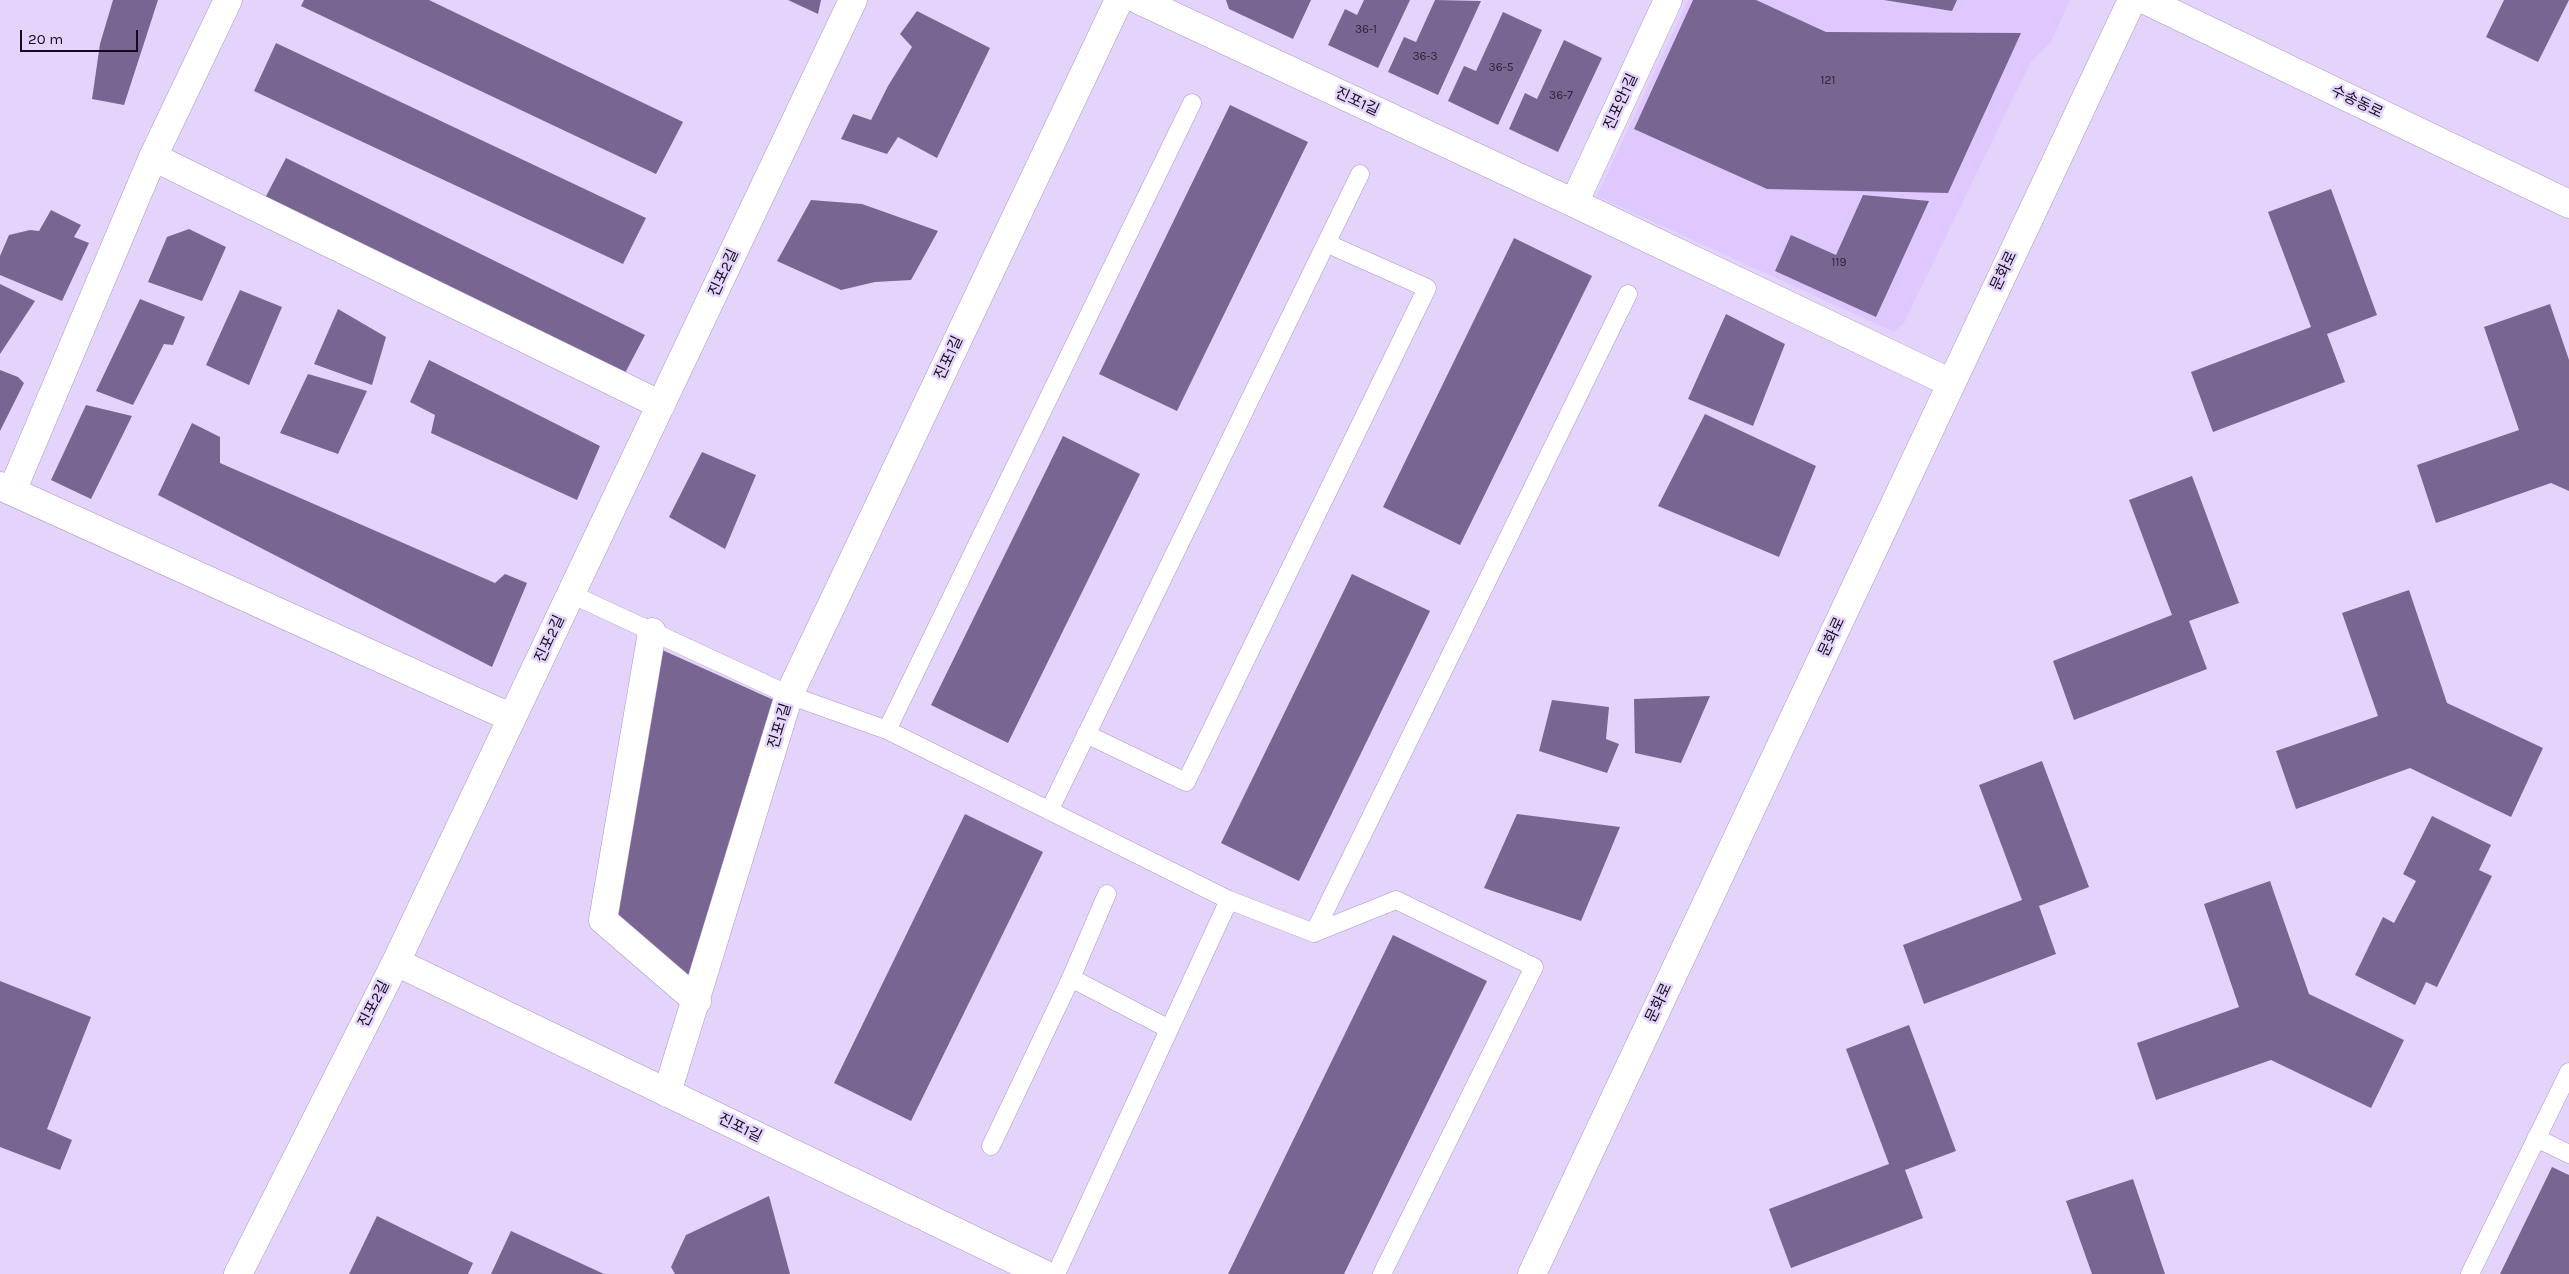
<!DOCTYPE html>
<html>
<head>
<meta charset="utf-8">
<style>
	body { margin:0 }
	#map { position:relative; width:2569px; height:1274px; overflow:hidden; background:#e4d4fb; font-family:Karla,sans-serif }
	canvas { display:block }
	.scale { position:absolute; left:20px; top:30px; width:118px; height:22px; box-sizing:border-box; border:2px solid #130b1b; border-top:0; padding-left:6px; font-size:15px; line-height:18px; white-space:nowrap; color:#130b1b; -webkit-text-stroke:4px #e4d4fb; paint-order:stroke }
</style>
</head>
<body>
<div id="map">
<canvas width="2569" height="1274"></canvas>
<div class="scale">20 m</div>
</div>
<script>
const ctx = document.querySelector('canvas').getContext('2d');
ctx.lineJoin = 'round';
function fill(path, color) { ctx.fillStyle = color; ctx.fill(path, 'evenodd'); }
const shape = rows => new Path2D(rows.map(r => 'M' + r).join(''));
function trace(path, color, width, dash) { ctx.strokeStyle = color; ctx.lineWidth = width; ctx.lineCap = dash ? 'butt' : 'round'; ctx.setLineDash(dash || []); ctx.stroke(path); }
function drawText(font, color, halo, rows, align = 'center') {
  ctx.font = font + ' Karla,"Noto Sans KR",sans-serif'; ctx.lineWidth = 5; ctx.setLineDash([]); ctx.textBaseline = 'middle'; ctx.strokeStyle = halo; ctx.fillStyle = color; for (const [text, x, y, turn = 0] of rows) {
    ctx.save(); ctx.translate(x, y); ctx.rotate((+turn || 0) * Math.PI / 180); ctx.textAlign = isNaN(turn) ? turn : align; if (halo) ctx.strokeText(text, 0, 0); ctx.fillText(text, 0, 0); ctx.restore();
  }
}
fill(shape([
	[1688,0,2070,0,2051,42,2030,63,1904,323,1894,332,1597,196]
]), '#dfc7ff');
fill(shape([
	[113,0,158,0,124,105,92,99,100,44],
	[304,0,429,0,683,122,656,174,301,6],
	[788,0,821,0,818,14],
	[1226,0,1311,0,1293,39,1229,9],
	[1364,0,1410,0,1378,68,1328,45,1345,9,1357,15],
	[1435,0,1481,1,1438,95,1388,72,1404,37,1416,42],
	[1693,0,1756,0,1826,32,2021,33,1948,193,1767,189,1634,129],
	[1884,0,1957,0,1952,11],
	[2504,0,2569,0,2538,62,2486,37],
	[917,11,990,48,937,158,898,137,887,154,841,139,853,114,871,120,888,86,912,47,900,34],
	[1503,12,1542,30,1498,125,1448,101,1464,66,1476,71],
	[1564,40,1602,58,1558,152,1509,129,1525,93,1537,99],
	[276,43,646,218,623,264,254,91],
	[1230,105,1308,142,1177,411,1099,374],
	[286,158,645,335,624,375,264,200],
	[2331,189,2377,315,2327,334,2345,382,2213,432,2191,372,2311,327,2268,212],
	[1863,195,1929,201,1876,317,1775,271,1791,235,1836,255],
	[811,200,862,204,938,231,911,280,875,282,841,290,777,261],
	[51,210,81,225,74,237,89,243,62,301,0,275,0,256,9,235,30,230,39,231],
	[189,229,226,247,202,301,148,282,167,237],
	[1514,238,1592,276,1460,545,1383,507],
	[0,284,35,301,0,354],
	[240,290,282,307,249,385,206,365],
	[140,299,185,317,173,345,164,344,133,405,96,391],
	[2550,304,2569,360,2569,491,2551,483,2436,523,2417,465,2519,430,2484,327],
	[338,309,386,337,372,385,314,364],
	[1726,314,1785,344,1753,426,1688,399],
	[429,360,600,446,577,500,431,433,435,415,410,402],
	[0,370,18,377,24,383,0,431],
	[308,374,367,391,338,454,280,433],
	[86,405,132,416,91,499,51,480],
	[1705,414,1816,466,1779,557,1658,506],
	[192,423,220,437,220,463,495,583,505,574,527,583,492,667,158,495],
	[1063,436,1140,474,1008,743,931,705],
	[702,452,756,475,725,549,669,517],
	[2192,476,2239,603,2189,621,2207,669,2074,720,2053,661,2172,615,2129,500],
	[1352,574,1430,611,1299,881,1221,843],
	[2409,590,2447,703,2543,748,2511,817,2410,768,2296,809,2276,751,2378,716,2342,613],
	[660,649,776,701,695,982,613,917],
	[1710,696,1681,763,1635,753,1634,699],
	[1552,700,1609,707,1606,739,1619,744,1607,773,1539,751],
	[2042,761,2089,887,2039,906,2056,954,1924,1004,1903,945,2022,900,1979,785],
	[965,814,1043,852,911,1121,834,1083],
	[1517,814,1620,827,1581,921,1484,888],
	[2432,816,2491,845,2479,870,2492,876,2437,987,2426,982,2415,1005,2355,975,2383,917,2394,923,2416,881,2403,874],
	[2270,881,2309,994,2404,1040,2371,1108,2271,1060,2156,1100,2137,1043,2239,1007,2204,904],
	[1393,935,1487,981,1344,1274,1228,1274],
	[0,981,91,1017,47,1129,72,1140,60,1170,0,1147],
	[1909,1025,1956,1151,1905,1170,1923,1218,1791,1268,1769,1209,1889,1164,1846,1049],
	[2552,1167,2569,1175,2569,1274,2500,1274],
	[2133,1179,2165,1274,2092,1274,2066,1201],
	[769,1196,790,1274,675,1274,671,1267,686,1235],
	[377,1216,473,1263,468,1274,349,1274],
	[511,1231,604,1274,491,1274]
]), '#796591');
const service = shape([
	[571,594,789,695,887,730,1229,900,1056,1274],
	[887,730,1192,103],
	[1086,734,1186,782,1427,288,1326,243],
	[1049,811,1360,174],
	[1229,900,1314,933,1396,900,1534,967,1382,1274],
	[1314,933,1628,294],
	[1071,978,1169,1029],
	[2536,1138,2569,1154],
	[991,1146,1071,978,1107,894],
	[2470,1274,2569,1072]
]);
const minor = shape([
	[1139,0,1574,203,1951,383],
	[2145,0,2569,204],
	[153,157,661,405],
	[1574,203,1668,0],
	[0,486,512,718],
	[12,491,153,157,228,0],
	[652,632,603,920,697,1001],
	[396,962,1044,1274],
	[667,1093,789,695,1119,0],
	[238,1274,396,962,853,0]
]);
const tertiary = shape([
	[1532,1274,2132,0]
]);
trace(service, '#ac98c7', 19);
trace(minor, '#ac98c7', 29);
trace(tertiary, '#ac98c7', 29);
trace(service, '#fff', 18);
trace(minor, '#fff', 28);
trace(tertiary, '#fff', 28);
drawText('12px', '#2c2238', null, [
	["36-1",1366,30],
	["36-3",1425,57],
	["36-5",1501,68],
	["121",1828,81],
	["36-7",1561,96],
	["119",1839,263]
]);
drawText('15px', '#130b1b', '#e4d4fb', [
	["진포1길",1357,102,25],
	["진포안1길",1621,102,-65],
	["수송동로",2357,102,26],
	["문화로",2004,271,-65],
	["진포2길",724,273,-65],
	["진포1길",949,358,-65],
	["문화로",1832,637,-65],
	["진포2길",550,639,-65],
	["진포1길",780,726,-73],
	["문화로",1659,1003,-65],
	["진포2길",374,1004,-63],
	["진포1길",740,1128,26]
]);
</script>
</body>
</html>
